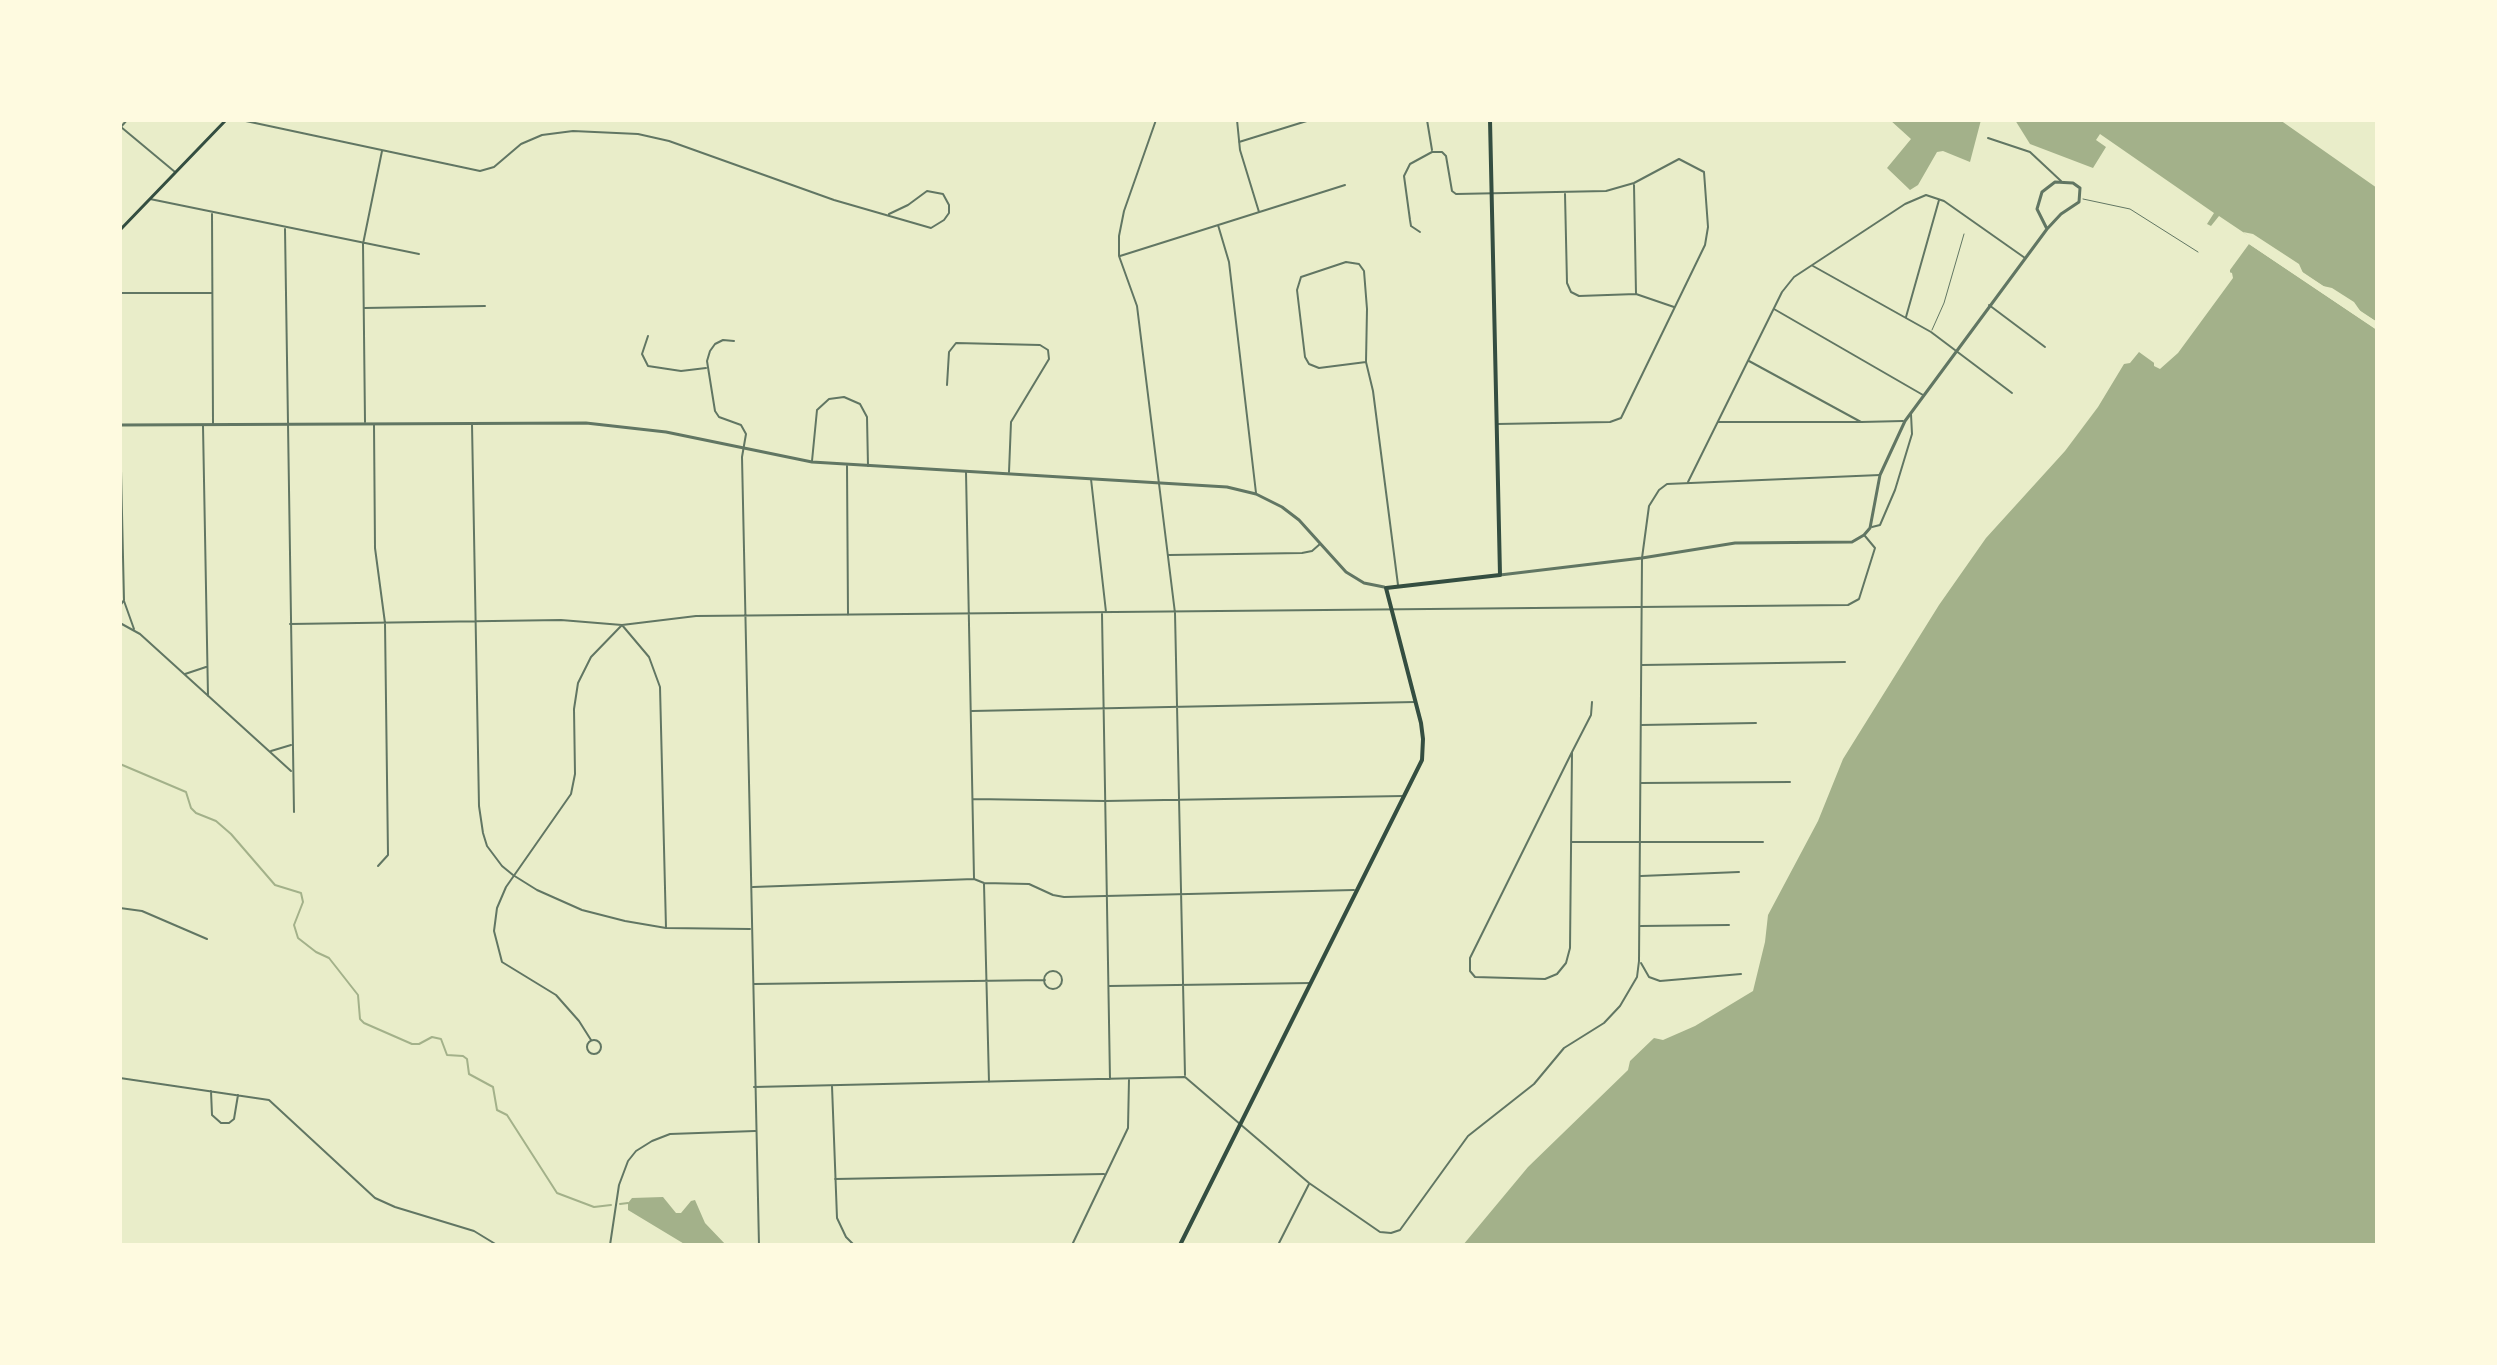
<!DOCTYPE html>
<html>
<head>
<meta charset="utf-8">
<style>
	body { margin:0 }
	#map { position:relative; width:2497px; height:1365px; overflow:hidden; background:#e9edc9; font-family:Signika,sans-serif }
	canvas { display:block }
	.frame { position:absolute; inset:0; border:122px solid #fefae0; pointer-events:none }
</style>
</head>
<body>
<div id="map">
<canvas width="2497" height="1365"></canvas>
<div class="frame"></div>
</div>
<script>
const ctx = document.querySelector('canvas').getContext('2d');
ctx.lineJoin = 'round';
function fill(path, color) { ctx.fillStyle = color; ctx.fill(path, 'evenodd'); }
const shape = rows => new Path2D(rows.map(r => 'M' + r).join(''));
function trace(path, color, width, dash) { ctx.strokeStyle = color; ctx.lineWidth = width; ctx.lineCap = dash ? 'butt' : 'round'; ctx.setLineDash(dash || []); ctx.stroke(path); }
fill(shape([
	[1890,120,1981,120,1970,162,1943,151,1937,152,1918,185,1910,190,1887,168,1911,139],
	[2015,120,2280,120,2377,188,2377,322,2219,216,2211,226,2207,224,2214,213,2100,134,2096,140,2106,147,2093,168,2030,144],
	[2249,244,2377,330,2377,1245,1463,1245,1528,1167,1628,1070,1630,1061,1654,1038,1663,1040,1695,1026,1753,991,1765,942,1768,915,1818,821,1843,759,1939,605,1986,538,2065,451,2098,407,2124,364,2130,363,2139,352,2157,365,2171,358,2230,277,2230,270],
	[663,1197,676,1213,681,1213,691,1201,695,1200,705,1223,726,1245,686,1245,628,1210,628,1203,632,1198]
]), '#a3b18a');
fill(shape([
	[2243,232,2253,234,2299,264,2303,273,2323,286,2332,288,2354,302,2361,312,2377,322,2377,330,2249,244,2252,239],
	[2229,272,2232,273,2233,278,2178,353,2160,369,2154,366,2154,363,2170,354]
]), '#e9edc9');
trace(shape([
	[120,764,186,792,191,808,196,813,216,821,231,834,275,885,301,893,303,902,294,925,298,938,316,952,329,958,358,995,360,1019,364,1023,412,1044,419,1044,432,1037,441,1039,447,1055,463,1056,467,1059,469,1074,493,1087,497,1110,507,1115,557,1193,594,1207,611,1205],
	[620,1204,628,1203]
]), '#a3b18a', 2);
trace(shape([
	[2083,199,2130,209,2198,252],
	[1932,330,1944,303,1964,234]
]), '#617663', 1);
trace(shape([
	[241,120,480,171,494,167,521,144,542,135,573,131,638,134,669,141,834,200,931,228,944,220,949,213,949,205,943,194,927,191,908,205,889,214],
	[1156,120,1124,211,1119,236,1119,256,1137,306,1175,613,1185,1075],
	[1237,120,1240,150,1259,212],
	[1427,120,1432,150],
	[121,127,175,172],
	[120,128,127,120],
	[1988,138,2030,152,2061,181],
	[1239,142,1310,120],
	[1634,185,1636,294],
	[1565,194,1567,283,1571,292,1579,296,1636,294,1674,307],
	[150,199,419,254],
	[212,214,213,424],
	[1218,225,1229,262,1256,493],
	[285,229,294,812],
	[1420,232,1411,226,1410,220,1404,176,1410,164,1432,152,1442,152,1446,156,1452,191,1456,194,1606,191,1634,183,1679,159,1704,172,1708,227,1705,245,1621,418,1610,422,1497,424],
	[1120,256,1345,185],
	[1813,266,1931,332,2012,393],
	[120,293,211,293],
	[1989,305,2045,347],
	[364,308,485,306],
	[1774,309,1923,395],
	[1906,317,1939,200],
	[648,336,642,354,648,366,681,371,706,368],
	[734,341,723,340,715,344,710,351,707,361,715,411,719,417,741,425,746,434,742,457,759,1245],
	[1749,361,1861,422,1903,421],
	[1366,362,1319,368,1309,364,1305,357,1297,290,1301,277,1346,262,1359,264,1364,271,1367,309,1366,362,1373,391,1398,585],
	[947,385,949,352,956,343,1040,345,1048,350,1049,359,1011,422,1009,472],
	[365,422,363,244,382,151],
	[1719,422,1861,422],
	[472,424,479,806,483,833,487,846,502,866,513,875,537,890,582,910,625,921,666,928,750,929],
	[374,425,375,548,385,623,388,855,378,866],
	[203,426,208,696],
	[812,461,817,410,829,399,844,397,860,404,867,417,868,466],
	[847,466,848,615],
	[966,472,974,878],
	[1091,479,1106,612],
	[1688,482,1782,292,1794,277,1905,204,1926,195,1944,201,2025,258],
	[1872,527,1880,525,1895,490,1912,434,1911,414],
	[1169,555,1302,553,1312,551,1320,544],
	[124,601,134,629],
	[120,606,124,600,120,427],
	[1102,614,1110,1079],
	[120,623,140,634,291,771],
	[290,624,561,620,622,625,696,616,1848,605,1859,599,1875,548,1865,536],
	[1642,665,1845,662],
	[185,674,206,667],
	[972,711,1415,702],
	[1641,725,1756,723],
	[271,751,291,745],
	[1572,752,1470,958,1470,971,1475,977,1545,979,1557,974,1566,963,1570,948,1572,752,1591,715,1592,702],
	[1641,783,1790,782],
	[973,799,1105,801,1403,796],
	[1572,842,1763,842],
	[1641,876,1739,872],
	[984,884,989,1082],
	[753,887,974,879,984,883,1029,884,1053,895,1064,897,1354,890],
	[120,908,142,911,207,939],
	[1641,926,1729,925],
	[1641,963,1649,977,1660,981,1741,974],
	'1044 980a9 9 0 1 1 18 0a9 9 0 1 1-18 0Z',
	[754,984,1045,980],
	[1109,986,1311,983],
	'587 1047a7 7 0 1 1 14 0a7 7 0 1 1-14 0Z',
	[591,1040,579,1021,556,995,502,962,494,931,497,908,506,887,571,794,575,774,574,709,578,683,591,657,622,625,649,657,660,687,666,928],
	[120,1078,269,1100,375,1198,395,1207,474,1231,497,1245],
	[832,1086,837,1218,846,1237,854,1245],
	[754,1087,1185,1077,1309,1183,1380,1232,1391,1233,1400,1230,1468,1136,1534,1084,1564,1048,1604,1023,1620,1006,1637,977,1639,961,1642,558,1649,506,1659,490,1667,484,1880,475],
	[211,1091,212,1115,221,1123,229,1123,234,1119,238,1095],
	[835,1179,1104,1174],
	[610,1245,619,1185,628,1161,636,1151,652,1141,670,1134,755,1131],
	[1072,1245,1128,1128,1129,1079],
	[1278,1245,1309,1184]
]), '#617663', 2);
trace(shape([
	[120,425,586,423,666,432,812,462,1227,487,1256,494,1282,507,1299,520,1346,572,1364,583,1384,587],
	[1500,575,1642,558,1735,543,1852,542,1864,535,1870,528,1880,475,1905,421,2047,229,2061,214,2079,202,2080,188,2073,183,2055,182,2042,192,2037,209,2047,229]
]), '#617663', 3);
trace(shape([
	[120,230,226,120]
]), '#344e41', 3);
trace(shape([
	[1180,1245,1422,760,1423,739,1421,723,1386,588,1500,575,1490,120]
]), '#344e41', 4);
</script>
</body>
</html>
